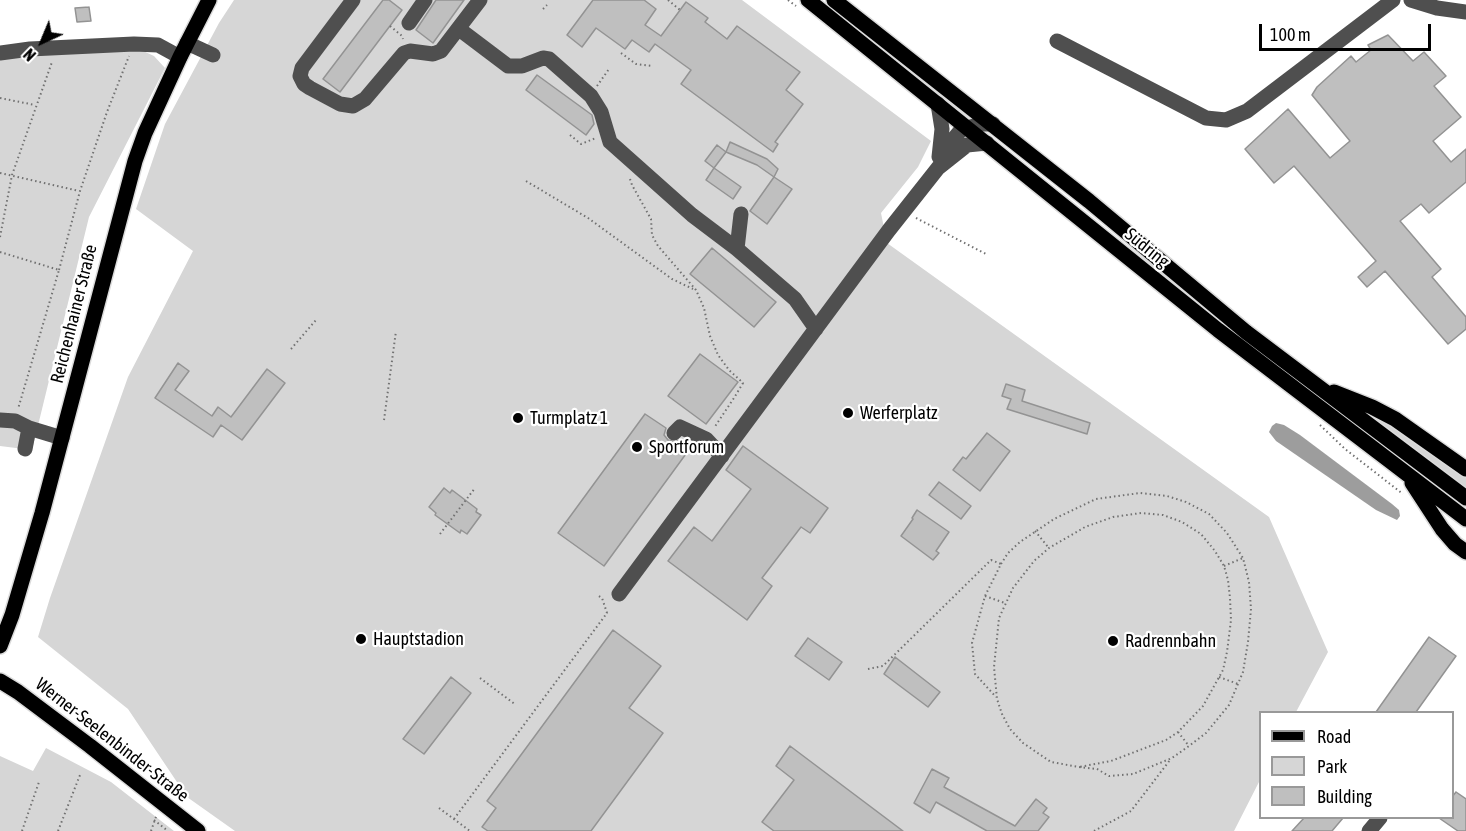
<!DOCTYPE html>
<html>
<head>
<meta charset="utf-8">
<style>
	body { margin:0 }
	#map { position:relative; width:1466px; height:831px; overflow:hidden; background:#fff; font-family:"Asap Condensed",sans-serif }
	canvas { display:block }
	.legend { position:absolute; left:1259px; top:711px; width:195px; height:108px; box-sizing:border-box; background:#fff; border:2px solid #999; margin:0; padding:8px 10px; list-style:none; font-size:18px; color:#000 }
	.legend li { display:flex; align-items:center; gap:12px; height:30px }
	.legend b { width:30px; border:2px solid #999 }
	.north { position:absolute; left:12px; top:12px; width:60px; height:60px; -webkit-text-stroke:4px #fff; paint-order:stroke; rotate:224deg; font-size:16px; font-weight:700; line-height:24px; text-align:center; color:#000 }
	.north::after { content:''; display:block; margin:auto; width:21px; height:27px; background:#000; clip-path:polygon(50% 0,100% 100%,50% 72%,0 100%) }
	.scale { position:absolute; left:1259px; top:24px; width:172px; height:27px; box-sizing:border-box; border:3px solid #000; border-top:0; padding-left:8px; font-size:18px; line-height:21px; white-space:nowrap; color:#000; -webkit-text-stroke:4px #fff; paint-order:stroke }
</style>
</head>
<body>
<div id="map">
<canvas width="1466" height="831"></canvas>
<ul class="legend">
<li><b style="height:8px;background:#000"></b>Road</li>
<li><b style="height:16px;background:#d6d6d6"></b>Park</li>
<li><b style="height:16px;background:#bfbfbf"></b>Building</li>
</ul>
<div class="north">N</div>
<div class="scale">100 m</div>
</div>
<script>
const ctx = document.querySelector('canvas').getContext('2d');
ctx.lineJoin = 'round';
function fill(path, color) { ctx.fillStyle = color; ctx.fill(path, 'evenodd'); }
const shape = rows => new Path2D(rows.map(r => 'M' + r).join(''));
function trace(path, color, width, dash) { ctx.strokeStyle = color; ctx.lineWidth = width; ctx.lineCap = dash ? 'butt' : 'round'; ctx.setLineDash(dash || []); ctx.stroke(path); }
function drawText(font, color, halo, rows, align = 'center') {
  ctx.font = font + ' "Asap Condensed",sans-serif'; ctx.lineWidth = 4.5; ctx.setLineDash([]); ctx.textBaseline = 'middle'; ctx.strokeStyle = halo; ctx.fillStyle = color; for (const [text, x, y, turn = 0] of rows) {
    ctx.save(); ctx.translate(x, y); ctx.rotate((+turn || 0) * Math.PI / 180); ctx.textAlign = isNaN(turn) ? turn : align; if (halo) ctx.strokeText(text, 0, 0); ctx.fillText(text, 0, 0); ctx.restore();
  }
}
fill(shape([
	[234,0,742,0,931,141,918,167,881,213,887,243,1269,517,1328,652,1296,712,1260,712,1260,780,1234,831,235,831,187,797,128,709,38,637,50,598,128,377,193,251,136,209,165,124,219,23],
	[141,50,154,56,165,68,89,217,32,450,0,446,0,59,38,54],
	[1361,410,1379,415,1466,476,1466,490],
	[46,748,111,782,174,831,0,831,0,756,33,771]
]), '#d6d6d6');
fill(shape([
	[1276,423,1284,425,1300,435,1392,504,1399,510,1400,516,1397,520,1376,510,1276,441,1269,432,1272,426]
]), '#9d9d9d');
const building = shape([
	[383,0,389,0,402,10,340,92,323,79,383,0],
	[436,0,464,0,433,43,416,30,436,0],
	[593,0,644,0,656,9,645,25,661,36,686,2,708,18,705,22,727,39,737,26,800,72,786,90,803,104,775,142,778,144,773,152,681,84,691,70,655,44,649,52,632,40,625,49,596,28,582,47,567,35,593,0],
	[89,7,91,21,77,22,75,8,89,7],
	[1388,35,1413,61,1424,52,1446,76,1434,86,1461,117,1433,141,1451,162,1466,149,1466,182,1429,213,1421,204,1400,221,1441,269,1432,277,1466,317,1466,329,1448,344,1385,271,1367,287,1358,277,1376,261,1294,166,1274,183,1245,149,1288,109,1330,158,1350,141,1312,95,1317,87,1351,56,1356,62,1371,50,1368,45,1388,35],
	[537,75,592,115,594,124,586,135,526,90,537,75],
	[730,142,767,159,778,169,774,177,757,165,726,152,730,142],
	[717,145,726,152,714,168,705,161,717,145],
	[714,168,741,187,733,199,706,180,714,168],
	[774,177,792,189,767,224,750,211,774,177],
	[712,248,776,302,754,327,690,274,712,248],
	[700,354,738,382,706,424,668,396,700,354],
	[178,363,189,371,175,390,212,416,218,407,231,417,267,369,285,383,242,440,221,425,213,437,155,398,178,363],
	[1006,384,1025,390,1022,401,1090,423,1087,434,1007,409,1011,399,1002,396,1006,384],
	[645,414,666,428,664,435,668,440,676,442,682,439,691,447,604,566,558,533,645,414],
	[987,433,1010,451,980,491,953,470,963,457,966,459,987,433],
	[743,446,828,508,810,533,801,527,762,578,772,586,747,620,668,561,694,527,712,541,751,489,726,470,743,446],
	[939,482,971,506,961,519,929,495,939,482],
	[444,488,450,493,452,490,477,509,476,512,481,515,467,534,461,530,460,533,435,515,436,513,429,507,444,488],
	[917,510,949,532,936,551,939,553,933,560,901,536,913,519,912,518,917,510],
	[613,630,661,666,629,708,663,733,591,831,488,831,482,827,496,808,487,801,613,630],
	[1429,637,1456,656,1416,712,1376,712,1429,637],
	[808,638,842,662,829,680,795,656,808,638],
	[895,657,940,692,928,707,884,674,895,657],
	[451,677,471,693,424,754,403,739,451,677],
	[790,746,903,831,774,831,762,822,794,780,776,766,790,746],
	[932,769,949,778,944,787,1015,826,1036,799,1047,808,1043,813,1049,817,1038,831,987,831,936,802,930,813,914,803,932,769],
	[1456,792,1466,799,1466,831,1458,831,1439,818,1452,818,1452,797,1456,792],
	[1304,818,1343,818,1332,831,1292,831,1304,818]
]);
fill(building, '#bfbfbf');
trace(building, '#939393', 1.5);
const major = shape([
	[808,0,1218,330,1466,519],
	[834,0,1089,201,1246,332,1466,498],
	[1334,392,1372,407,1395,419,1466,469],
	[1412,483,1442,529,1455,544,1466,552],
	[0,646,12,615,42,513,135,161,145,133,180,57,209,0],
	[0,681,18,692,90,746,198,831]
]);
trace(major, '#dbdbdb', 18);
trace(shape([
	[668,0,680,10],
	[788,0,796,6],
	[543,9,547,5],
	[390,26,402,36,403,39],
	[621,53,636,64,652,66],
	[597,86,609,69],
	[0,98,35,105],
	[570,135,581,144,596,138],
	[0,173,79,191],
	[630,179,632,185,651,219,652,235,658,246,696,290,704,308,710,336,718,355,729,370,743,383,734,398,714,428],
	[526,181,588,218,672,279,693,289],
	[916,218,986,254],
	[0,237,12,175,52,62],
	[0,252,59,270,18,409],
	[59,270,80,191,107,112,129,56],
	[291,349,316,320],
	[384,420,396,331],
	[1320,425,1345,449,1403,494],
	[1035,531,1048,547],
	[440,534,475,488],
	[1001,564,1008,553,1020,542,1054,519,1096,499,1140,493,1167,496,1186,502,1209,514,1227,533,1243,558,1249,582,1251,609,1248,642,1243,672,1229,705,1206,733,1189,746,1172,758,1133,774,1109,776,1097,769,1079,767,1051,762,1023,743,1010,729,1002,714,997,699,994,667,999,618,1013,588,1034,561,1049,548,1085,527,1113,517,1141,513,1163,515,1182,522,1201,534,1215,551,1224,566,1228,580,1230,598,1231,620,1227,652,1223,670,1203,706,1178,732,1166,740,1111,761,1079,767],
	[1224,566,1243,558],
	[985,596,1005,603],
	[868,669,883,666,991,560,1001,564,985,596,972,643,975,674,996,697],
	[1219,677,1238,684],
	[480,678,516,705],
	[1178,732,1189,746],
	[439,808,470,831],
	[454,819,607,613,602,598,597,595],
	[154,820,168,831],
	[22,831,39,782],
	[58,831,80,775],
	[151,831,157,814],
	[1094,831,1131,811,1170,760]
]), '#717171', 2, [1.5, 3]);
trace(shape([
	[353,0,302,68,300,76,304,84,310,88,340,104,353,106,365,99,404,53,410,51,433,54,441,51,480,0],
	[1411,0,1437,8,1466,12],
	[409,23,425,0],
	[459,29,508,66,522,66,543,58,549,59,591,96,601,112,610,142,692,215,737,249,795,299,816,329],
	[1057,41,1206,118,1226,120,1247,111,1393,0],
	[187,43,213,55],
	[0,53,30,49,134,44,158,45,180,57],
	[938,104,942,129,939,157],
	[941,163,951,142,961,130,981,124,993,124],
	[737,249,741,214],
	[0,420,15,421,29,428,62,438],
	[674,433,680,427,706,439,722,456],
	[25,449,29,428],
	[619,594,889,230,938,168,967,145,987,143],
	[1369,831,1380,818]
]), '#4f4f4f', 15);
trace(major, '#000', 15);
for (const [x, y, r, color] of [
	[848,413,6,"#000"],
	[518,418,6,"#000"],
	[637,447,6,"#000"],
	[361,639,6,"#000"],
	[1113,641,6,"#000"]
]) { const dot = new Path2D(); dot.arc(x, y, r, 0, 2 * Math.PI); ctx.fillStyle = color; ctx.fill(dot); trace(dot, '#fff', 2); }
drawText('18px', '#000', '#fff', [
	["Südring",1147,248,39],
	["Reichenhainer Straße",74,314,-76],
	["Werner-Seelenbinder-Straße",112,740,38]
]);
drawText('18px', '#000', '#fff', [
	["Werferplatz",860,413],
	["Turmplatz 1",530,418],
	["Sportforum",649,447],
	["Hauptstadion",373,639],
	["Radrennbahn",1125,641]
], 'left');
</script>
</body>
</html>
